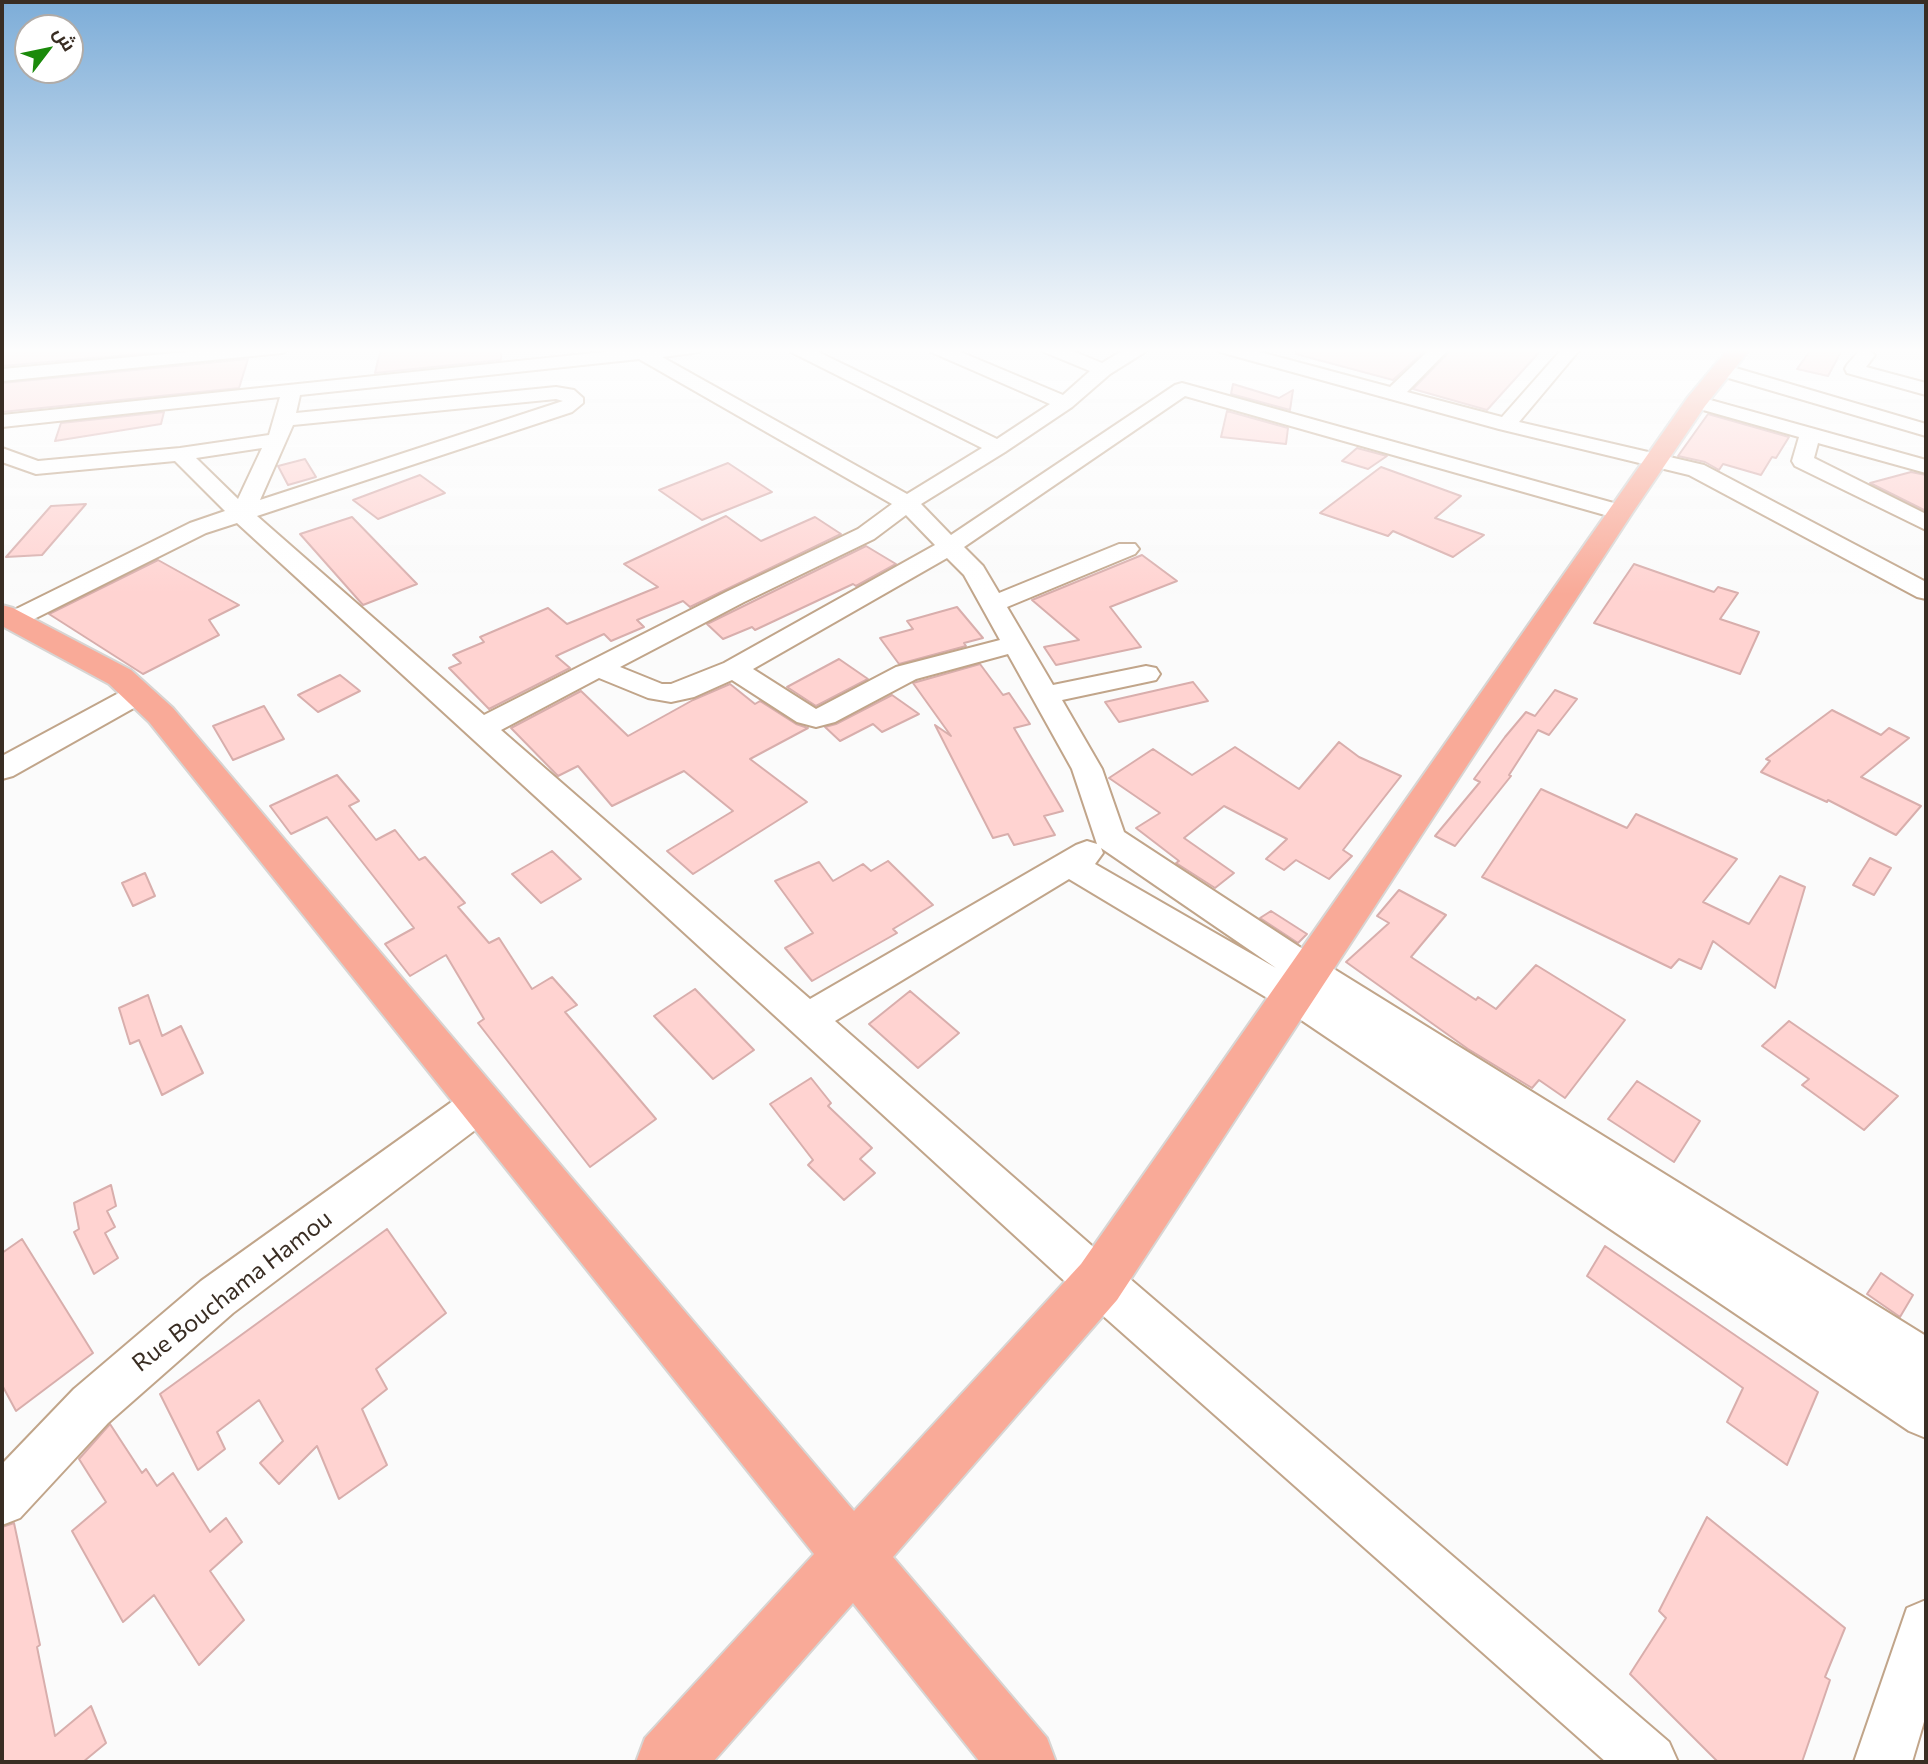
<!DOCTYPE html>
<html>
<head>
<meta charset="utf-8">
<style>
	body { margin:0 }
	#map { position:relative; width:1928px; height:1764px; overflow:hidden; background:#fbfbfb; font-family:Commissioner,Cairo,sans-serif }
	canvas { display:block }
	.frame { position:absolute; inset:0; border:4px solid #392d23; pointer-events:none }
	.north { position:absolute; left:14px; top:14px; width:70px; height:70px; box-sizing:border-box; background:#fff; border:2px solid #b0aba7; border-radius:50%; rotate:58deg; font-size:19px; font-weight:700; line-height:28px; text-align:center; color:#392d23 }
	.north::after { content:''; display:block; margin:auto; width:24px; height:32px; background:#1b8a0b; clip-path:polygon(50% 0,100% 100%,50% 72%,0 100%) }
</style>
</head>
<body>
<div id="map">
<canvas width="1928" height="1764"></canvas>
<div class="frame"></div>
<div class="north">ش</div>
</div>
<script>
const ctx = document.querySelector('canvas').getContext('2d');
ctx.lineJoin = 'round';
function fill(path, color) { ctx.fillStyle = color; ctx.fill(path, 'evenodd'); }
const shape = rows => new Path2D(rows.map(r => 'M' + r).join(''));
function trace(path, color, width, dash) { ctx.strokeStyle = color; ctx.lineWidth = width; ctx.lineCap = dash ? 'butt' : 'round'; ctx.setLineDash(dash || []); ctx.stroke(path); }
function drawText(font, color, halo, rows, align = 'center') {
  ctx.font = font + ' Commissioner,sans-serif'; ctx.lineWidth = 6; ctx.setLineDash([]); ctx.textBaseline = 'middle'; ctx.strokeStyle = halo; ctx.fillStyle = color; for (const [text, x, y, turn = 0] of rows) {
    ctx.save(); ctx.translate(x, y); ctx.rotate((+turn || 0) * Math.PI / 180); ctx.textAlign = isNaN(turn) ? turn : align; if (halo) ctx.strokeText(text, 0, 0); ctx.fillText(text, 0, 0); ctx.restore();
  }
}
const building = shape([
	[2,348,207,348,2,366,2,348],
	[381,348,501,348,501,360,375,373,381,348],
	[1297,348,1428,348,1393,380,1296,354,1297,348],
	[1453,348,1452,348,1543,348,1487,410,1413,389,1453,348],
	[1812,348,1843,348,1828,376,1797,369,1812,348],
	[248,359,239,388,2,412,2,383,248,359],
	[1233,384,1279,398,1293,390,1290,410,1231,394,1233,384],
	[1227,411,1288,428,1286,444,1221,437,1227,411],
	[164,412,161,424,55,441,61,423,164,412],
	[1708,414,1789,437,1776,458,1772,457,1761,475,1723,464,1719,470,1705,462,1678,456,1708,414],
	[1357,448,1387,456,1368,469,1342,461,1357,448],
	[305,459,316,477,288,485,278,466,305,459],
	[728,463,772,492,702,520,659,490,728,463],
	[1381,467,1461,496,1435,518,1484,535,1453,557,1393,531,1388,536,1320,513,1381,467],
	[1911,472,1926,475,1926,511,1870,483,1911,472],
	[420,475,445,493,378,519,353,500,420,475],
	[86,504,42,555,6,557,51,506,86,504],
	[726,516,761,541,815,517,841,534,690,607,683,601,637,620,644,627,611,641,604,634,556,656,570,668,489,709,449,668,461,663,453,655,484,642,480,637,548,608,567,624,658,587,624,564,726,516],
	[352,517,417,584,363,605,300,534,352,517],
	[866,546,896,564,856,586,853,584,755,630,752,627,723,639,707,624,866,546],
	[1142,555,1177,581,1110,607,1141,647,1056,665,1044,647,1079,640,1032,600,1142,555],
	[158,560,239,605,209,620,219,635,143,674,49,614,158,560],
	[1634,564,1714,592,1718,587,1738,593,1720,619,1759,632,1740,674,1594,623,1634,564],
	[957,607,983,638,964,643,966,646,899,664,880,638,913,629,907,621,957,607],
	[839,659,868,679,816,706,787,687,839,659],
	[980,664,1003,695,1009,693,1030,724,1014,728,1063,811,1044,816,1055,835,1014,845,1008,834,993,838,935,725,951,736,913,683,980,664],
	[340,675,360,691,318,712,298,695,340,675],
	[1193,682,1208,701,1119,722,1105,702,1193,682],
	[730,684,755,704,760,701,796,724,808,728,750,759,807,802,693,874,667,851,733,811,684,771,612,806,578,766,558,776,511,728,581,691,628,736,693,700,730,684],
	[1555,690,1577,699,1549,735,1538,730,1509,775,1511,776,1455,846,1435,836,1480,782,1474,779,1505,737,1526,712,1535,716,1555,690],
	[892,695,919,714,882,732,873,724,840,741,825,727,836,724,892,695],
	[264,706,284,739,233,760,213,726,264,706],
	[1832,710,1881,735,1889,728,1909,738,1861,777,1921,806,1896,835,1828,800,1827,802,1761,772,1770,761,1766,759,1832,710],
	[1339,742,1359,757,1401,776,1343,850,1352,856,1329,879,1296,860,1284,870,1266,859,1287,839,1224,806,1184,838,1234,873,1215,888,1176,863,1179,861,1136,828,1160,813,1109,778,1153,749,1192,775,1235,747,1299,789,1339,742],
	[337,775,359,801,349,806,376,840,395,830,419,860,425,857,465,903,458,907,489,943,499,938,532,989,552,977,577,1005,565,1012,656,1119,590,1167,478,1023,484,1019,446,955,410,976,385,944,414,928,327,817,291,834,270,806,337,775],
	[1541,789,1627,828,1636,814,1737,859,1703,902,1749,924,1780,876,1805,887,1775,988,1713,941,1701,969,1679,959,1671,968,1482,877,1541,789],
	[552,851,581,879,541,903,512,874,552,851],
	[1870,858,1891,868,1874,895,1853,885,1870,858],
	[888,861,933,905,893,929,897,933,812,981,785,948,813,933,775,881,819,862,833,881,863,864,871,871,888,861],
	[145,873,155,896,133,906,122,883,145,873],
	[1399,890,1446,915,1411,957,1476,1000,1478,997,1496,1009,1536,965,1625,1020,1565,1098,1539,1080,1532,1088,1468,1049,1346,962,1389,923,1377,916,1399,890],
	[1271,911,1307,934,1298,943,1260,918,1271,911],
	[695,989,754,1050,713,1079,654,1016,695,989],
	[910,991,959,1033,918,1068,869,1024,910,991],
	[148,995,162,1036,181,1026,203,1073,162,1095,139,1040,130,1044,119,1008,148,995],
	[1789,1021,1898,1096,1864,1130,1802,1085,1809,1079,1762,1046,1789,1021],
	[811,1078,831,1103,828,1106,872,1148,860,1159,875,1173,844,1200,808,1165,813,1160,770,1104,811,1078],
	[1637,1081,1700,1121,1674,1162,1608,1119,1637,1081],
	[111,1185,116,1206,107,1211,115,1227,105,1233,118,1258,94,1274,74,1232,79,1229,74,1203,111,1185],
	[387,1229,446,1313,376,1369,387,1389,362,1409,387,1465,339,1499,317,1446,279,1484,260,1463,283,1441,259,1400,217,1432,225,1449,198,1470,160,1394,387,1229],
	[22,1239,93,1353,16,1411,2,1385,2,1253,22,1239],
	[1605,1246,1818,1392,1787,1465,1727,1422,1743,1388,1587,1276,1605,1246],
	[1881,1273,1913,1295,1900,1317,1867,1294,1881,1273],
	[110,1424,142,1473,146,1469,157,1486,173,1473,210,1532,226,1518,242,1542,210,1571,244,1620,199,1665,154,1595,123,1622,72,1531,106,1502,79,1459,110,1424],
	[1707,1517,1845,1628,1825,1677,1830,1680,1802,1762,1718,1762,1630,1674,1666,1618,1659,1611,1707,1517],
	[14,1523,40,1645,37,1647,55,1736,91,1706,106,1743,83,1762,2,1762,2,1527,14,1523]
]);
fill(building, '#ffd3d1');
trace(building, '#d8aeac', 2);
const minor = shape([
	[230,348,291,348,282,353,2,381,2,369,230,348],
	[642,348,702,348,699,352,693,353,662,357,907,494,982,448,791,352,788,348,810,348,997,439,1050,404,931,352,928,348,951,348,1063,395,1090,371,1044,352,1041,348,1065,348,1102,363,1127,348,1148,348,1145,352,1110,374,1072,407,1005,452,921,504,951,535,1175,385,1182,383,1628,507,1631,512,1628,517,1612,517,1185,396,964,547,983,566,999,593,1119,544,1135,544,1139,549,1135,554,1007,607,1053,685,1146,666,1156,668,1160,674,1156,680,1062,700,1102,769,1124,832,1321,961,1926,1336,1926,1438,1909,1431,1279,1005,1069,879,835,1021,1115,1266,1669,1742,1678,1762,1606,1762,1083,1298,237,523,206,533,22,625,13,628,2,622,4,615,190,523,225,511,175,461,36,474,2,462,2,448,38,461,180,448,269,435,280,397,2,427,2,415,642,348],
	[639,359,892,504,858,529,726,592,484,715,257,516,572,412,583,403,583,398,574,390,556,387,296,413,300,395,639,359],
	[556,399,563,401,260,500,293,425,556,399],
	[262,448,238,499,196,458,262,448],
	[906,515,935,545,724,663,671,684,662,684,620,667,744,602,874,539,906,515],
	[947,558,964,575,1000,640,896,667,816,709,753,669,947,558],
	[1008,654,1072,769,1097,844,1087,841,1076,845,810,999,501,730,599,678,648,698,671,702,694,697,732,680,797,722,816,727,835,722,916,679,1008,654],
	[1101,848,1276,968,1095,864,1103,853,1101,848],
	[1217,348,1245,348,1390,387,1431,348,1450,348,1407,392,1502,417,1563,348,1581,348,1519,422,1704,465,1926,582,1926,599,1917,597,1689,475,1499,429,1220,352,1217,348],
	[1866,349,1875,355,1866,367,1926,383,1926,395,1847,373,1845,369,1847,365,1859,351,1866,349],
	[1722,364,1926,424,1926,436,1715,374,1713,370,1715,366,1722,364],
	[1696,396,1926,460,1926,473,1818,443,1814,458,1926,514,1926,530,1795,466,1792,461,1799,437,1689,406,1686,402,1689,398,1696,396],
	[138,685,148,688,152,694,148,700,13,776,2,779,2,756,128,688,138,685],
	[481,1086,495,1091,501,1103,495,1115,233,1313,108,1423,20,1518,2,1525,2,1464,74,1389,201,1281,467,1091,481,1086],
	[1926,1600,1926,1715,1912,1762,1854,1762,1907,1608,1926,1600]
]);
const major = shape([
	[1729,348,1751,348,1705,406,1633,512,1117,1300,893,1557,1047,1738,1056,1762,980,1762,853,1603,713,1762,636,1762,645,1738,814,1554,149,722,109,684,2,626,2,605,13,608,131,670,173,708,854,1511,1081,1264,1688,397,1729,348]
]);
trace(minor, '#c1a58a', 4);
trace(major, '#d7d5d3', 4);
fill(minor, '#fff');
fill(major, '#f9aa98');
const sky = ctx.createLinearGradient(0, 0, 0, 594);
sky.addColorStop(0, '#7dadd8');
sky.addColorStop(0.59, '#fdfdfd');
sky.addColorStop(1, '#fdfdfd00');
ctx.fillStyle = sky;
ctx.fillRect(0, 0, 1928, 594);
drawText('24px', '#392d23', '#fff', [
	["Rue Bouchama Hamou",232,1291,-38]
]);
</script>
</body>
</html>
